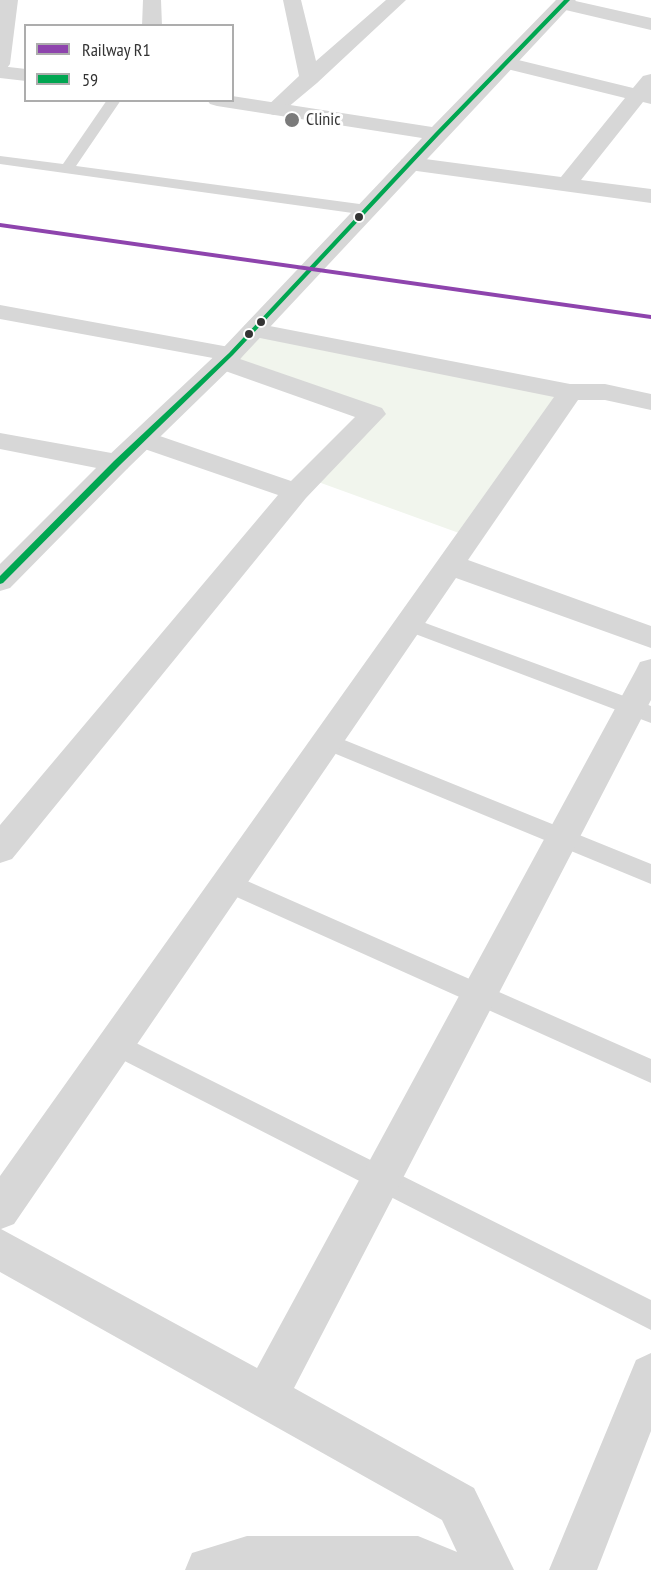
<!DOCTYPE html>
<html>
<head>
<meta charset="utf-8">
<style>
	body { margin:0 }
	#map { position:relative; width:651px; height:1570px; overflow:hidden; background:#fff; font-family:"PT Sans Narrow",sans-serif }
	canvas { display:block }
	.legend { position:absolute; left:24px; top:24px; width:210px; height:78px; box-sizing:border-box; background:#fff; border:2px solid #adadad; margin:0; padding:8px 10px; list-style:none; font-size:18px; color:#333 }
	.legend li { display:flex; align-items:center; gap:12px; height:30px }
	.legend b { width:30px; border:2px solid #adadad }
</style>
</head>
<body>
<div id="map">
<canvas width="651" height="1570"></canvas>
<ul class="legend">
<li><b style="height:8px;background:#8e44ad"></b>Railway R1</li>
<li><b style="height:8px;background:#00a651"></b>59</li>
</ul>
</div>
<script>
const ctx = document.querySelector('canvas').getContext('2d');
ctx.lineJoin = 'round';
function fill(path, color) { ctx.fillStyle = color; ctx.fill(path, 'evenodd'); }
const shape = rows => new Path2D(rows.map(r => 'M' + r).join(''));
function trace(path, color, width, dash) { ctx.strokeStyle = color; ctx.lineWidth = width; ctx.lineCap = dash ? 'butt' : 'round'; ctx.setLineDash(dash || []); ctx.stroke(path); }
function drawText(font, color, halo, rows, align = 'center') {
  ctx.font = font + ' "PT Sans Narrow",sans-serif'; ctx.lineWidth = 6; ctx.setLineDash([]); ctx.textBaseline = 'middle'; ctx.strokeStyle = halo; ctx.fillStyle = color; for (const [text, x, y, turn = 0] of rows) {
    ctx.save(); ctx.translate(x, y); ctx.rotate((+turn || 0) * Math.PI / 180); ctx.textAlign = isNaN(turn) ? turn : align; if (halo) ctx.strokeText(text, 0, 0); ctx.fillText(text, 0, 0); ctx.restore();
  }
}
fill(shape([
	[254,330,570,392,470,537,310,479,372,415,223,362]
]), '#f1f5ed');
fill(shape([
	[107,100,121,100,76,166,367,205,375,210,367,215,0,164,0,156,63,164,107,100],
	[409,617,651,706,651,723,402,629,399,624,402,619,409,617],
	[327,733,651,864,651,884,319,747,316,741,319,735,327,733],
	[229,873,651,1059,651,1083,221,890,217,883,221,876,229,873],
	[116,1033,651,1300,651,1330,107,1052,103,1044,107,1036,116,1033]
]), '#d7d7d7');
fill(shape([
	[0,0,18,0,10,64,7,68,0,70,0,0],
	[143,0,161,0,162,26,142,26,143,0],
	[283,0,301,0,316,61,386,0,406,0,317,83,281,113,274,115,267,113,264,109,299,76,283,0],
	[557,0,571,0,651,18,651,30,557,8,555,4,557,0],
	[506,57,633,88,643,76,651,74,651,104,643,102,581,180,651,189,651,203,402,169,399,164,402,159,410,157,561,177,625,98,499,67,496,63,499,59,506,57],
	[0,305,240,349,244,354,240,359,382,408,386,414,306,498,12,859,0,863,0,825,278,495,133,445,129,439,133,433,142,431,151,433,291,481,355,417,214,367,210,362,213,358,0,319,0,305],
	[254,323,570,384,605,384,651,394,651,410,605,400,578,400,468,560,651,626,651,648,456,578,14,1224,1,1229,257,1368,636,670,640,662,651,659,651,700,294,1388,474,1488,514,1570,185,1570,192,1553,247,1536,418,1536,457,1552,442,1520,0,1272,0,1176,554,397,245,335,242,330,245,325,254,323],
	[0,433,117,454,127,457,131,463,127,469,117,472,0,449,0,433],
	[651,1353,651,1431,597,1570,549,1570,636,1360,651,1353]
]), '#d7d7d7');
fill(shape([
	[556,0,576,0,240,359,127,469,10,588,0,591,0,564,107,457,222,349,422,138,217,106,210,104,207,100,232,100,232,96,432,127,556,0],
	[0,66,26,69,26,81,0,78,0,66]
]), '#d7d7d7');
fill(shape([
	[564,0,570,0,439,135,233,355,120,465,3,583,0,584,0,576,114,461,229,353,435,133,564,0]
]), '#00a651');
fill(shape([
	[0,223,651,315,651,319,0,227,0,223]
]), '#8e44ad');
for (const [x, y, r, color] of [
	[292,120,8,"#7a7a7a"],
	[359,217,5,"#333"],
	[261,322,5,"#333"],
	[249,334,5,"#333"]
]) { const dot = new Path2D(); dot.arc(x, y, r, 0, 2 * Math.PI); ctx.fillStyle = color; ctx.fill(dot); trace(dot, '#fff', 2); }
drawText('18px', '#333', '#fff', [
	["Clinic",306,120]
], 'left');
</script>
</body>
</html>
